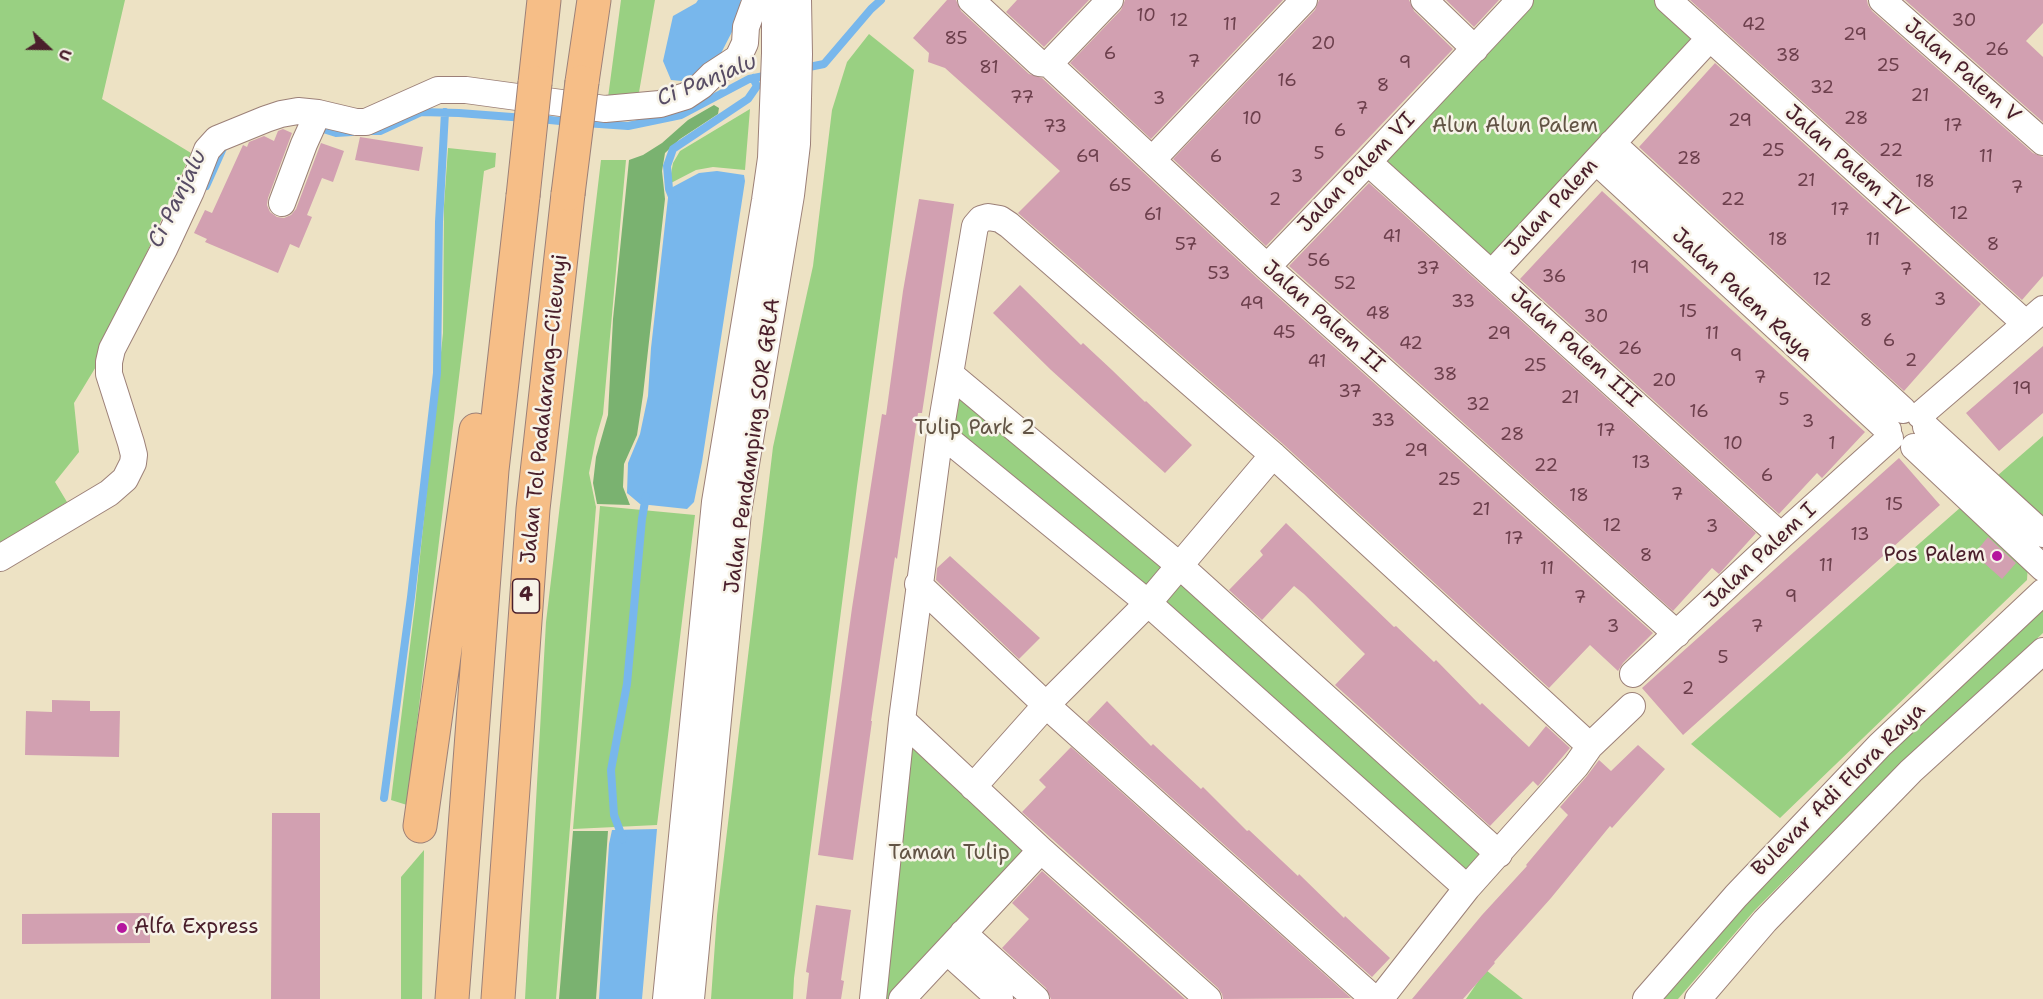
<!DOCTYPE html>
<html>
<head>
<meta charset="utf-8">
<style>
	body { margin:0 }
	#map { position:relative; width:2043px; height:999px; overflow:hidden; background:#ede2c4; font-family:"Shantell Sans",sans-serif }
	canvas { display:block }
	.north { position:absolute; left:18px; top:18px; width:60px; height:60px; -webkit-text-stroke:4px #f7f3e8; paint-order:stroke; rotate:112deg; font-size:16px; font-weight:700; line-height:24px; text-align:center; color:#4a1f2b }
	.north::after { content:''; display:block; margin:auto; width:21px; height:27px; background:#4a1f2b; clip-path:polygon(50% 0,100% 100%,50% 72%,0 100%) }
</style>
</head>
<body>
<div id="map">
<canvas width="2043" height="999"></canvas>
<div class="north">U</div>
</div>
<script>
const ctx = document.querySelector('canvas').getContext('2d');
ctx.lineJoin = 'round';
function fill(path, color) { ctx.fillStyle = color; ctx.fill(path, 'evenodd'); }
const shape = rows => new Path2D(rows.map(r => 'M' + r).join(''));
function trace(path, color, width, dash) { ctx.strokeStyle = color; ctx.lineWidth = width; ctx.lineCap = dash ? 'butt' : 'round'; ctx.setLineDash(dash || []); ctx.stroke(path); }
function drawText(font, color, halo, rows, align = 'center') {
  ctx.font = font + ' "Shantell Sans",sans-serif'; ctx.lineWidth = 5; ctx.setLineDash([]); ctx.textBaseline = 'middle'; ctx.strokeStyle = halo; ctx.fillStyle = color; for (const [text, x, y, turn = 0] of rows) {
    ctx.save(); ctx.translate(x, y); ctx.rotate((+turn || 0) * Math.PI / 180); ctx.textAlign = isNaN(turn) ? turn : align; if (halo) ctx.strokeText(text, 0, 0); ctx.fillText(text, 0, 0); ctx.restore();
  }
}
fill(shape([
	[0,0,125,0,102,99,191,153,97,365,74,403,79,452,55,482,67,502,0,544],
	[621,0,655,0,638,98,607,105],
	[1529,0,1657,0,1698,38,1492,262,1382,160],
	[869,34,914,70,857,486,794,978,793,999,711,999,717,915,773,447,813,266,832,110,847,62],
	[750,109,745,170,713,167,696,170,669,184,673,163,680,151],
	[448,148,496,153,495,167,484,171,407,805,391,800,415,605,443,333,444,206],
	[601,160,626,160,603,414,596,438,589,473,596,507,556,999,525,999,546,622],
	[950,374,1499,854,1467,888,940,433],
	[2043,436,2043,520,1997,476],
	[600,506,695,515,657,825,573,829],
	[1961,507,2028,564,2027,580,1780,818,1691,744],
	[2043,610,2043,633,1901,763,1754,911,1678,999,1661,999,1745,902,1889,753],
	[905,729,1033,851,896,999,876,999],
	[424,850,422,999,401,999,401,877],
	[1486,970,1523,999,1466,999]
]), '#99d082');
fill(shape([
	[714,105,719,108,718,114,680,139,665,153,662,171,665,199,643,395,637,435,624,464,623,487,630,505,597,504,593,483,596,457,608,415,613,319,629,160,643,155,662,143,688,120],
	[573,831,608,831,596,999,559,999]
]), '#7ab270');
fill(shape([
	[698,0,741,0,735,26,717,61,682,81,671,80,663,61,673,16,696,3],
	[717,171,744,175,745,181,702,462,694,502,687,509,640,504,627,493,628,463,640,434,648,396,651,348,669,189,699,173],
	[657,829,642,999,599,999,609,844,612,830]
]), '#78b7ec');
trace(shape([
	[804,68,824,64,871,9,881,0],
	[540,119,570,122],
	[585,123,628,126,681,115,749,79,769,75],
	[317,127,336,133,352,132],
	[370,131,380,131,421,112,459,113,525,118],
	[206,186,223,148],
	[673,199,669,189,667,166,673,149,748,99,757,86,753,78],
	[384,798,411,597,437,373,439,222,445,112],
	[623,839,614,815,611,770,627,684,642,519,646,496]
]), '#78b7ec', 8);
fill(shape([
	[947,0,956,0,961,11,1029,74,1042,78,1257,278,1653,633,1623,663,1618,671,1590,645,1549,688,1283,444,1018,213,1060,171,945,68,928,62,929,53,913,38],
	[1017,0,1089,0,1044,47,1006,12],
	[1125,0,1283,0,1151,139,1070,63,1121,10],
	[1319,0,1409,0,1414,11,1453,49,1266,246,1173,159,1315,10],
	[1446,0,1499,0,1474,27],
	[1690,0,1867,0,1868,5,1872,11,2033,153,2043,157,2043,276,2022,300],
	[1905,0,2043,0,2043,23,2026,41,2043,57,2043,122],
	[1715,63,1981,304,1904,391,1639,147],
	[283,129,292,133,268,198,267,205,270,212,277,217,284,218,291,215,296,209,321,143,344,151,333,182,322,178,307,215,312,217,299,248,290,244,278,273,205,242,207,239,194,233,205,210,212,213,243,145,247,147,249,142,264,136,274,141,278,131],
	[360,137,423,147,419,171,355,160],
	[1369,183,1756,533,1719,574,1712,568,1673,611,1289,266],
	[1602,191,1865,432,1822,478,1817,473,1779,514,1520,279],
	[919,199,954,204,922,413,918,413,897,559,895,557,871,721,872,721,853,860,818,855,852,608,882,414,886,415,903,291],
	[1020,285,1081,345,1083,343,1112,370,1145,402,1146,401,1192,445,1165,473,1051,370,993,313],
	[2043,346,2043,413,1999,451,1966,413],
	[1899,458,1940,505,1683,735,1642,688],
	[1286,523,1394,627,1396,626,1434,662,1436,660,1480,705,1482,703,1529,747,1546,726,1570,748,1538,786,1533,781,1490,826,1335,685,1365,654,1304,594,1294,586,1262,620,1229,590,1263,555,1260,551],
	[1988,537,2016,563,2002,579,1974,554],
	[950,556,1040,638,1019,659,936,580,937,568],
	[52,700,90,701,90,711,120,711,119,757,25,755,26,711,52,712],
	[1107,701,1151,746,1153,744,1201,789,1203,787,1247,831,1249,830,1298,876,1299,874,1344,918,1345,916,1390,958,1372,977,1087,722],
	[1638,745,1665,769,1612,828,1610,826,1551,898,1494,962,1495,963,1463,999,1412,999,1482,915,1527,866,1526,865,1568,815,1560,807,1587,776,1599,760,1611,771],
	[1071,747,1351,998,1223,999,1222,994,1218,988,1022,812,1046,787,1039,780],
	[272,813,320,813,320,999,271,999],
	[1042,871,1185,999,1051,999,1046,988,1002,948,1029,919,1012,903],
	[816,905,851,910,841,980,844,981,841,999,806,999,809,973,806,972],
	[150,913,150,943,22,944,22,914]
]), '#d2a0b1');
const minor = shape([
	[971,0,1039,63,1049,64,1267,267,1677,634],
	[1424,0,1475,49],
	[1668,0,2025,323],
	[1882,0,2043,142],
	[1049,64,1110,0],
	[1612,143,1903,410],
	[1152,160,1304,0],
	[1596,161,1888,430],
	[1368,162,1781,536],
	[282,203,304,144,318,113],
	[1267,267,1368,162,1520,0],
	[1492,273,1709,39],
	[950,374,1180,566,1499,854],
	[1920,415,2043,309],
	[1926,427,2043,534],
	[940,433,1148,603,1467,888],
	[1914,447,2043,568],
	[0,558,109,493,125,479,133,463,134,455,131,443,109,374,109,362,112,349,164,249,191,191,207,150,217,139,266,119,281,114,298,111,318,113,356,122,366,122,438,90,466,90,605,109,660,104,686,96,701,86,712,75,738,58,745,43,746,27,754,5,763,1,775,0],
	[918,584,1046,705,1374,999],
	[1633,674,1781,536,1890,438],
	[902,720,1041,850,902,999],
	[1590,746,1632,706],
	[973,787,1046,705,1148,603,1273,455],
	[1041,850,1208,999],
	[963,933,1036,999],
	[947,951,1000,999],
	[666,999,715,502,765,200,771,158,775,53,775,0],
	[691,999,738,512,791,195,797,144,799,54,798,0],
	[873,999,902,720,940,433,975,226,981,219,988,217,1000,219,1009,225,1273,455,1590,746,1576,766,1467,888,1380,999],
	[1646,999,1736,896,1880,745,2043,592],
	[1698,999,1765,921,1911,771,2043,651]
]);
const highway = shape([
	[582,82,594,0],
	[535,83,544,0],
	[420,826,476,430],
	[452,999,492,470,523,196],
	[498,999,533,509,568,194]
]);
trace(minor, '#9c8078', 28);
trace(highway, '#9c8078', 35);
trace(minor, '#fff', 26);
trace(highway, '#f6be87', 33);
const highwayBridge = shape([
	[568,194,582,82],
	[523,196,535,83]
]);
trace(highwayBridge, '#9c8078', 35, []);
trace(highwayBridge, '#f6be87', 33);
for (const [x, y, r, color] of [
	[1997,556,6,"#b5179e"],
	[122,928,6,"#b5179e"]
]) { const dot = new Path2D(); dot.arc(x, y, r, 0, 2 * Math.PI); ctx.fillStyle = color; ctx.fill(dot); trace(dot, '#f7f3e8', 2); }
drawText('18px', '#6c3f4c', null, [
	["10",1146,16],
	["12",1179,21],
	["30",1964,21],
	["11",1230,25],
	["42",1754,25],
	["29",1855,35],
	["85",956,39],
	["20",1323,44],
	["26",1997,50],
	["6",1110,54],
	["38",1788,56],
	["7",1194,62],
	["9",1405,63],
	["25",1888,66],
	["81",989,68],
	["16",1287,81],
	["8",1383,86],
	["32",1822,88],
	["21",1920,96],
	["77",1022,98],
	["3",1159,99],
	["7",1362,109],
	["10",1252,119],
	["28",1856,119],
	["29",1740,121],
	["17",1953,126],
	["73",1055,127],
	["6",1340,131],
	["25",1773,151],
	["22",1891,151],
	["5",1319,154],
	["69",1088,157],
	["6",1216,157],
	["11",1986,157],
	["28",1689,159],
	["3",1297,177],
	["21",1806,181],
	["18",1925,182],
	["65",1120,186],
	["7",2017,188],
	["2",1275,200],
	["22",1733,200],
	["17",1840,210],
	["12",1959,214],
	["61",1153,215],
	["41",1392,237],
	["18",1778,240],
	["11",1873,240],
	["57",1186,245],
	["8",1993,245],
	["56",1319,261],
	["19",1640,268],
	["37",1428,269],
	["7",1906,270],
	["53",1219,274],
	["36",1554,277],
	["12",1822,280],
	["52",1345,284],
	["3",1940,300],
	["33",1463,302],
	["49",1252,304],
	["15",1688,312],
	["48",1378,314],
	["30",1596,317],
	["8",1866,321],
	["45",1284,333],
	["29",1499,334],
	["11",1712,334],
	["6",1889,341],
	["42",1411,344],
	["26",1630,349],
	["9",1736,356],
	["2",1911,361],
	["41",1317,362],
	["25",1535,366],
	["38",1445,375],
	["7",1760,378],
	["20",1664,381],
	["19",2022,389],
	["37",1350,392],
	["21",1570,398],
	["5",1784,400],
	["32",1478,405],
	["16",1699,412],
	["33",1383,421],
	["3",1808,422],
	["17",1606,431],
	["28",1512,435],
	["10",1733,444],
	["1",1832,444],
	["29",1416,451],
	["13",1641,463],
	["22",1546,466],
	["6",1767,476],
	["25",1449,480],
	["7",1677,495],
	["18",1579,496],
	["15",1894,505],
	["21",1481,510],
	["12",1612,526],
	["3",1712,527],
	["13",1860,535],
	["17",1514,539],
	["8",1646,556],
	["11",1826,566],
	["11",1547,569],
	["9",1791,597],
	["7",1580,598],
	["3",1613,627],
	["7",1757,627],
	["5",1723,658],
	["2",1688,689]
]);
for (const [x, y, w] of [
	[526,596,27]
]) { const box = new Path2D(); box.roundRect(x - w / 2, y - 17, w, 34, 4.5); ctx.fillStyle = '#f7f3e8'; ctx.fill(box); trace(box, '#4a1f2b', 1.5); }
drawText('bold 20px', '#4a1f2b', null, [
	["4",526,596]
]);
drawText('21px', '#4a1f2b', '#f7f3e8', [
	["Jalan Palem V",1962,71,41],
	["Jalan Palem IV",1846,162,42],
	["Jalan Palem VI",1357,173,-46],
	["Jalan Palem",1552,208,-47],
	["Jalan Palem Raya",1742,295,43],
	["Jalan Palem II",1323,317,42],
	["Jalan Palem III",1575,348,42],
	["Jalan Tol Padalarang–Cileunyi",545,409,-84],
	["Jalan Pendamping SOR GBLA",753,446,-82],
	["Jalan Palem I",1761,556,-43],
	["Bulevar Adi Flora Raya",1839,790,-45]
]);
drawText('21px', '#625445', '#f7f3e8', [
	["Alun Alun Palem",1515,127],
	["Tulip Park 2",975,429],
	["Taman Tulip",949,854]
]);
drawText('21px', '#4a1f2b', '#f7f3e8', [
	["Pos Palem",1985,556],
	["Alfa Express",134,928,"left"]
], 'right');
drawText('italic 22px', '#584d65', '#f7f3e8', [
	["Ci Panjalu",707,81,-22],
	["Ci Panjalu",178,199,-64]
]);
</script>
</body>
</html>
